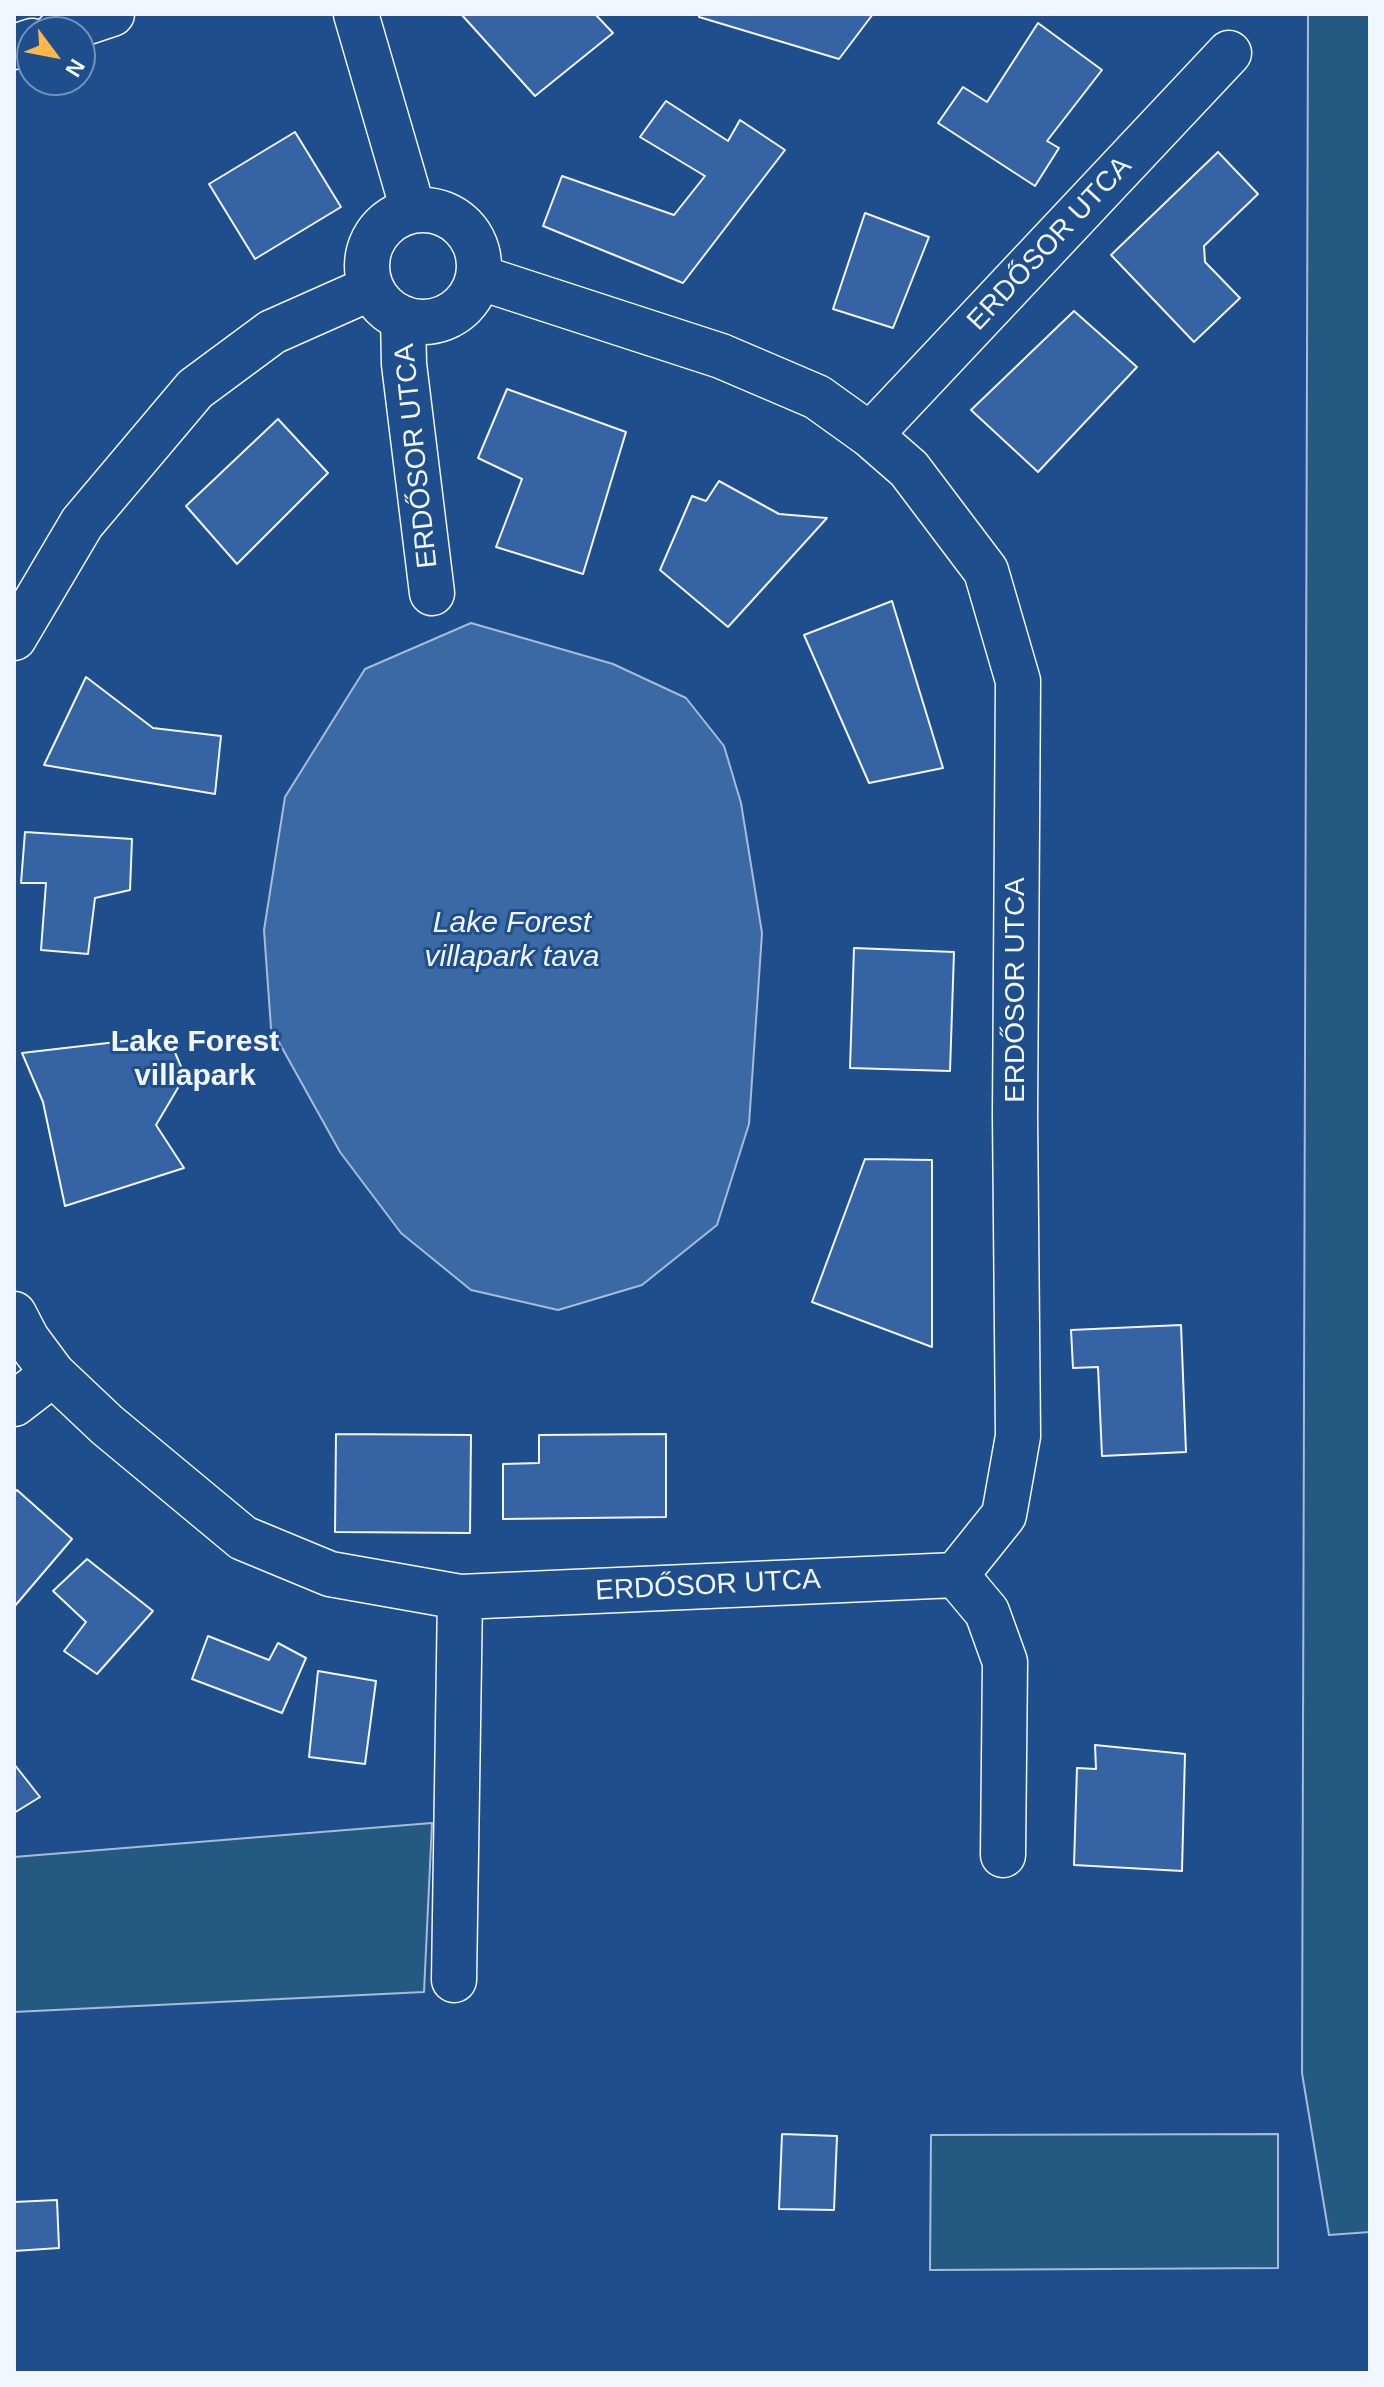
<!DOCTYPE html>
<html>
<head>
<meta charset="utf-8">
<style>
	body { margin:0 }
	#map { position:relative; width:1384px; height:2387px; overflow:hidden; background:#1f4e8c; font-family:Helvetica,sans-serif }
	canvas { display:block }
	.frame { position:absolute; inset:0; border:16px solid #f2f6ff; pointer-events:none }
	.north { position:absolute; left:16px; top:16px; width:80px; height:80px; box-sizing:border-box; background:#1f4e8c; border:2px solid #7391ba; border-radius:50%; rotate:122deg; font-size:22px; font-weight:700; line-height:32px; text-align:center; color:#f2f6ff }
	.north::after { content:''; display:block; margin:auto; width:28px; height:36px; background:#ffb74d; clip-path:polygon(50% 0,100% 100%,50% 72%,0 100%) }
</style>
</head>
<body>
<div id="map">
<canvas width="1384" height="2387"></canvas>
<div class="frame"></div>
<div class="north">N</div>
</div>
<script>
const ctx = document.querySelector('canvas').getContext('2d');
ctx.lineJoin = 'round';
function fill(path, color) { ctx.fillStyle = color; ctx.fill(path, 'evenodd'); }
const shape = rows => new Path2D(rows.map(r => 'M' + r).join(''));
function trace(path, color, width, dash) { ctx.strokeStyle = color; ctx.lineWidth = width; ctx.lineCap = dash ? 'butt' : 'round'; ctx.setLineDash(dash || []); ctx.stroke(path); }
function drawText(font, color, halo, rows, align = 'center') {
  ctx.font = font + ' Helvetica,sans-serif'; ctx.lineWidth = 6; ctx.setLineDash([]); ctx.textBaseline = 'middle'; ctx.strokeStyle = halo; ctx.fillStyle = color; for (const [text, x, y, turn = 0] of rows) {
    ctx.save(); ctx.translate(x, y); ctx.rotate((+turn || 0) * Math.PI / 180); ctx.textAlign = isNaN(turn) ? turn : align; if (halo) ctx.strokeText(text, 0, 0); ctx.fillText(text, 0, 0); ctx.restore();
  }
}
const green = shape([
	[1308,14,1370,14,1370,2232,1329,2235,1302,2073,1308,14],
	[432,1823,424,1992,14,2012,14,1857,432,1823],
	[1278,2134,1278,2268,930,2270,931,2135,1278,2134]
]);
fill(green, '#245a82');
trace(green, '#a8bbd7', 2);
const water = shape([
	[471,623,613,664,686,698,724,746,741,803,762,933,749,1124,717,1225,642,1285,558,1310,471,1290,401,1233,340,1152,271,1028,264,930,285,797,365,669,471,623]
]);
fill(water, '#3b69a3');
trace(water, '#a8bbd7', 2);
const building = shape([
	[461,14,595,14,613,33,535,96,461,14],
	[700,14,873,14,839,59,699,17,700,14],
	[1038,23,1102,70,1047,141,1059,148,1035,186,938,123,963,87,987,102,1038,23],
	[666,101,728,141,740,120,785,150,683,283,543,226,562,176,674,215,705,176,640,137,666,101],
	[295,132,341,207,255,259,209,184,295,132],
	[1218,152,1258,194,1204,246,1205,262,1240,298,1194,342,1111,255,1218,152],
	[865,213,929,237,893,328,833,309,865,213],
	[1074,311,1137,367,1038,472,971,410,1074,311],
	[507,389,626,432,583,574,496,547,522,479,478,458,507,389],
	[278,419,328,473,237,564,186,506,278,419],
	[719,481,779,514,827,518,728,627,660,570,692,496,706,501,719,481],
	[892,601,943,768,869,783,804,635,892,601],
	[86,677,153,728,221,736,215,794,44,765,86,677],
	[25,832,132,839,130,890,95,898,88,954,41,950,46,883,21,883,25,832],
	[854,948,954,952,950,1071,850,1068,854,948],
	[168,1036,185,1076,156,1125,184,1168,65,1206,43,1102,22,1053,168,1036],
	[865,1159,932,1160,932,1347,812,1302,865,1159],
	[1181,1325,1186,1452,1102,1456,1098,1367,1073,1368,1071,1330,1181,1325],
	[336,1434,471,1435,470,1533,335,1532,336,1434],
	[666,1434,666,1517,503,1519,503,1464,539,1463,539,1435,666,1434],
	[17,1490,72,1539,14,1607,14,1493,17,1490],
	[87,1559,153,1611,97,1674,64,1651,86,1622,53,1591,87,1559],
	[208,1636,269,1660,278,1643,306,1658,282,1713,192,1679,208,1636],
	[318,1671,376,1681,365,1764,309,1757,318,1671],
	[1095,1745,1185,1754,1182,1871,1074,1865,1077,1768,1096,1769,1095,1745],
	[14,1764,40,1797,14,1813,14,1764],
	[782,2134,837,2136,834,2210,779,2209,782,2134],
	[57,2200,59,2248,14,2251,14,2202,57,2200]
]);
fill(building, '#3563a3');
trace(building, '#f2f6ff', 2);
const minor = shape([
	[356,14,413,210],
	[58,32,112,14],
	[14,47,32,41],
	'367 266a56 56 0 1 1 112 0a56 56 0 1 1-112 0Z',
	[403,318,404,364,432,593],
	[870,435,1229,53],
	[14,638,82,523,195,389,272,332,371,288],
	[14,1314,27,1339,53,1374,107,1425,243,1538,330,1574,460,1597,956,1575,1004,1515,1018,1436,1015,1114,1018,681,986,571,909,469,870,435,817,397,721,356,478,277],
	[14,1404,53,1374],
	[956,1575,987,1612,1005,1662,1003,1855],
	[454,1980,460,1597]
]);
trace(minor, '#f2f6ff', 47);
trace(minor, '#1f4e8c', 44);
drawText('28px', '#f2f6ff', '#1f4e8c', [
	["ERDŐSOR UTCA",1050,244,-47],
	["ERDŐSOR UTCA",417,456,-96],
	["ERDŐSOR UTCA",1016,990,-90],
	["ERDŐSOR UTCA",708,1586,-3]
]);
drawText('italic 30px', '#f2f6ff', '#1f4e8c', [
	["Lake Forest",512,924],
	["villapark tava",512,958]
]);
drawText('bold 30px', '#f2f6ff', '#1f4e8c', [
	["Lake Forest",195,1043],
	["villapark",195,1077]
]);
</script>
</body>
</html>
